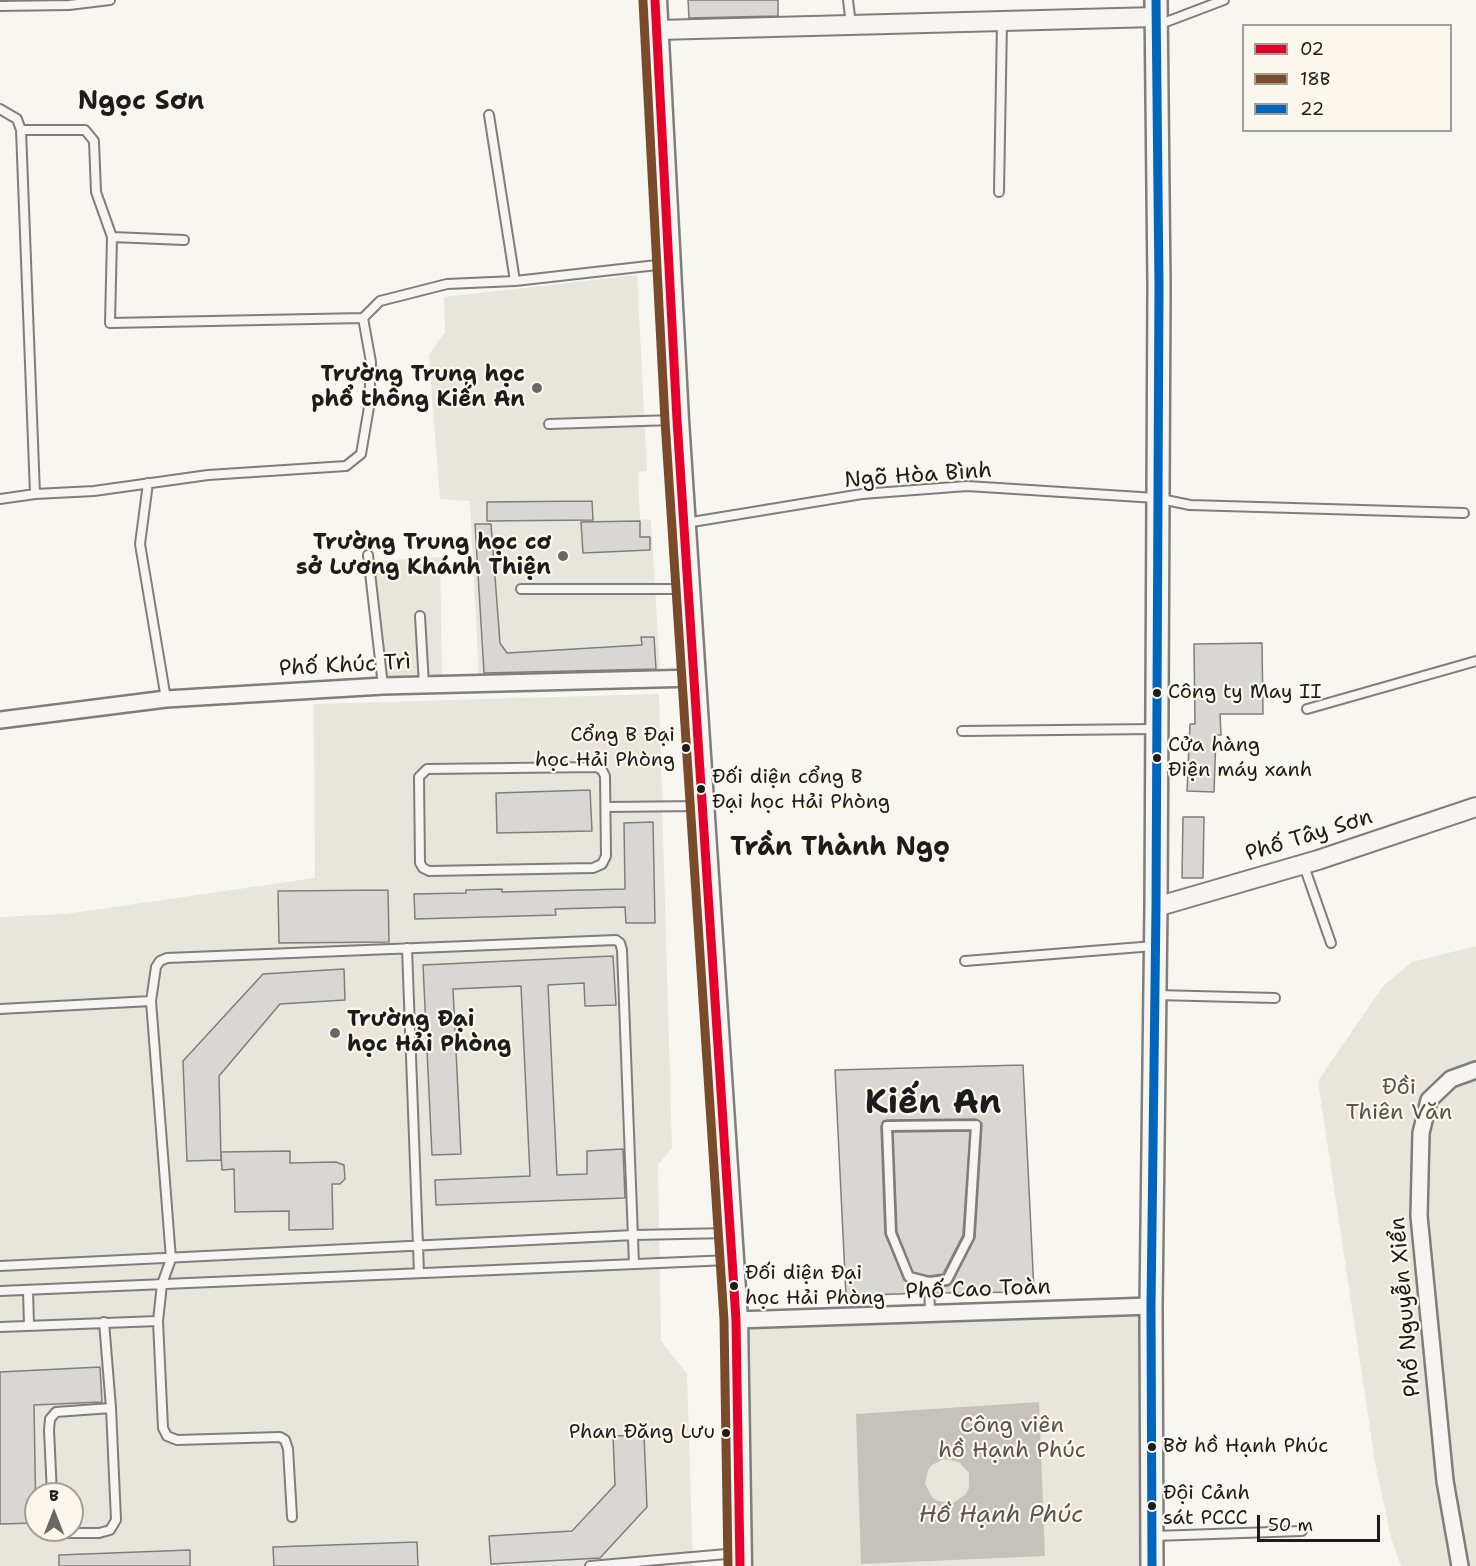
<!DOCTYPE html>
<html>
<head>
<meta charset="utf-8">
<style>
	body { margin:0 }
	#map { position:relative; width:1476px; height:1566px; overflow:hidden; background:#f8f6f0; font-family:"Shantell Sans",sans-serif }
	canvas { display:block }
	.legend { position:absolute; left:1242px; top:24px; width:210px; height:108px; box-sizing:border-box; background:#fbf7ec; border:2px solid #a29f99; margin:0; padding:8px 10px; list-style:none; font-size:18px; color:#1c1c1c }
	.legend li { display:flex; align-items:center; gap:12px; height:30px }
	.legend b { width:30px; border:2px solid #a29f99 }
	.north { position:absolute; left:24px; top:1482px; width:60px; height:60px; box-sizing:border-box; background:#fbf7ec; border:2px solid #a29f99; border-radius:50%; rotate:0deg; font-size:16px; font-weight:700; line-height:24px; text-align:center; color:#1c1c1c }
	.north::after { content:''; display:block; margin:auto; width:21px; height:27px; background:#696866; clip-path:polygon(50% 0,100% 100%,50% 72%,0 100%) }
	.scale { position:absolute; left:1257px; top:1515px; width:123px; height:27px; box-sizing:border-box; border:3px solid #1c1c1c; border-top:0; padding-left:8px; font-size:18px; line-height:21px; white-space:nowrap; color:#1c1c1c; -webkit-text-stroke:4px #fbf7ec; paint-order:stroke }
</style>
</head>
<body>
<div id="map">
<canvas width="1476" height="1566"></canvas>
<ul class="legend">
<li><b style="height:8px;background:#e4002b"></b>02</li>
<li><b style="height:8px;background:#7a4b2a"></b>18B</li>
<li><b style="height:8px;background:#0065bd"></b>22</li>
</ul>
<div class="north">B</div>
<div class="scale">50 m</div>
</div>
<script>
const ctx = document.querySelector('canvas').getContext('2d');
ctx.lineJoin = 'round';
function fill(path, color) { ctx.fillStyle = color; ctx.fill(path, 'evenodd'); }
const shape = rows => new Path2D(rows.map(r => 'M' + r).join(''));
function trace(path, color, width, dash) { ctx.strokeStyle = color; ctx.lineWidth = width; ctx.lineCap = dash ? 'butt' : 'round'; ctx.setLineDash(dash || []); ctx.stroke(path); }
function drawText(font, color, halo, rows, align = 'center') {
  ctx.font = font + ' "Shantell Sans",sans-serif'; ctx.lineWidth = 4.5; ctx.setLineDash([]); ctx.textBaseline = 'middle'; ctx.strokeStyle = halo; ctx.fillStyle = color; for (const [text, x, y, turn = 0] of rows) {
    ctx.save(); ctx.translate(x, y); ctx.rotate((+turn || 0) * Math.PI / 180); ctx.textAlign = isNaN(turn) ? turn : align; if (halo) ctx.strokeText(text, 0, 0); ctx.fillText(text, 0, 0); ctx.restore();
  }
}
fill(shape([
	[637,275,647,471,638,472,640,519,651,520,660,671,479,679,470,501,440,499,429,355,445,332,444,297],
	[440,557,442,679,386,681,375,561],
	[659,694,672,1148,658,1165,661,1341,687,1374,693,1566,0,1566,0,917,65,914,315,878,314,704],
	[36,1494,72,1494,72,1530,36,1530],
	[1476,946,1476,1566,1401,1566,1391,1538,1375,1462,1318,1081,1383,986,1412,962],
	[1151,1306,1151,1566,742,1566,736,1320]
]), '#e8e5dd');
fill(shape([
	[1039,1402,1045,1556,861,1564,856,1414],
	[944,1459,959,1462,969,1473,969,1488,965,1495,953,1503,938,1501,932,1497,925,1484,928,1470,932,1465]
]), '#c5c2bc');
const building = shape([
	[688,0,778,0,778,16,689,18,688,0],
	[592,501,593,520,487,521,487,502,592,501],
	[640,521,640,537,650,537,650,550,583,553,581,522,640,521],
	[475,524,491,524,500,643,507,653,642,645,641,637,654,637,656,669,484,673,475,524],
	[1262,643,1263,714,1220,714,1221,735,1216,735,1214,792,1187,791,1190,724,1195,724,1194,644,1262,643],
	[590,790,592,831,497,833,496,793,590,790],
	[1183,817,1204,817,1203,878,1182,878,1183,817],
	[653,822,655,923,626,923,625,907,555,909,556,915,415,919,414,894,466,893,466,890,502,889,502,892,625,889,624,823,653,822],
	[388,890,389,942,279,943,278,891,388,890],
	[613,956,616,1005,585,1006,584,983,548,985,557,1175,587,1174,587,1151,623,1149,625,1198,436,1205,435,1180,530,1176,521,986,453,989,461,1154,432,1155,423,965,613,956],
	[344,969,345,1000,280,1004,219,1076,221,1160,187,1161,183,1061,263,974,344,969],
	[1023,1065,1034,1292,935,1293,935,1287,948,1286,952,1283,975,1238,982,1123,976,1119,887,1120,883,1121,881,1126,885,1234,904,1280,908,1283,923,1287,923,1293,846,1296,835,1070,1023,1065],
	[970,1131,963,1235,943,1274,929,1276,913,1272,897,1232,893,1132,970,1131],
	[290,1151,290,1163,336,1162,344,1165,345,1179,340,1184,332,1184,333,1229,289,1230,289,1211,235,1212,234,1169,222,1170,221,1152,290,1151],
	[100,1367,102,1402,34,1405,36,1523,0,1524,0,1372,100,1367],
	[644,1435,647,1507,600,1558,491,1564,489,1536,572,1531,615,1485,613,1436,644,1435],
	[417,1542,418,1566,274,1566,273,1547,417,1542],
	[190,1550,190,1566,59,1566,59,1555,190,1550]
]);
fill(building, '#d9d7d3');
trace(building, '#7f7e7b', 1.5);
const service = shape([
	[848,0,851,25],
	[0,6,69,5,110,0],
	[1158,25,1224,0],
	[0,109,17,119,21,130,35,494],
	[21,130,85,130,94,141,96,192,112,237,184,240],
	[999,192,1002,22],
	[112,237,110,323,363,318],
	[515,281,666,264],
	[549,424,673,420],
	[148,483,140,544,166,699],
	[0,499,35,494,94,491,208,475,346,466,361,454,369,407,371,362,363,318,380,301,447,284,515,281,489,115],
	[686,523,862,494,967,486,1156,498,1190,505,1464,513],
	[368,555,383,686],
	[521,589,687,589],
	[420,616,424,685],
	[1307,709,1476,661],
	[962,731,1155,729],
	[597,767,602,770,605,776,606,856,602,864,593,868,429,871,423,868,420,863,419,777,427,769,597,767],
	[606,807,701,806],
	[1304,866,1331,943],
	[407,948,419,1273],
	[965,961,1154,946],
	[1156,995,1275,998],
	[0,1009,151,1001],
	[976,1125,969,1237,947,1280,929,1282,909,1277,891,1233,887,1126,976,1125],
	[0,1266,634,1235,729,1233],
	[929,1282,930,1314],
	[28,1290,29,1326],
	[0,1291,730,1260],
	[0,1327,158,1321],
	[52,1494,49,1430,50,1419,56,1412,111,1408],
	[292,1517,288,1449,285,1440,280,1437,177,1440,167,1436,163,1428,158,1321,162,1284,171,1259,151,1001,156,967,160,961,167,958,616,940,620,943,622,950,634,1264],
	[60,1530,64,1533,99,1533,110,1530,116,1520,111,1408,104,1322],
	[1154,1536,1302,1531],
	[590,1566,738,1553]
]);
const minor = shape([
	[0,720,166,699,383,686,695,678],
	[736,1320,1151,1306],
	[1460,1566,1445,1481,1419,1216,1421,1133,1429,1100,1451,1079,1476,1070]
]);
const tertiary = shape([
	[658,30,1156,17],
	[1156,907,1318,860,1476,807]
]);
const secondary = shape([
	[1152,1566,1151,1306,1156,907,1159,286,1156,0]
]);
const primary = shape([
	[655,0,677,420,736,1320,740,1566]
]);
trace(service, '#7f7e7b', 12);
trace(minor, '#7f7e7b', 20);
trace(tertiary, '#7f7e7b', 22);
trace(secondary, '#7f7e7b', 26);
trace(primary, '#7f7e7b', 27);
trace(service, '#f6f5f1', 8);
trace(minor, '#f6f5f1', 15);
trace(tertiary, '#f6f5f1', 18);
trace(secondary, '#f6f5f1', 21);
trace(primary, '#f6f5f1', 22);
trace(shape([
	[655,0,677,420,736,1320,740,1566]
]), '#e4002b', 9);
trace(shape([
	[643,1,665,421,724,1320,728,1566]
]), '#7a4b2a', 9);
trace(shape([
	[1152,1566,1151,1306,1156,907,1159,286,1156,0]
]), '#0065bd', 9);
for (const [x, y, r, color] of [
	[537,388,6,"#696866"],
	[563,556,6,"#696866"],
	[1157,693,5,"#1c1c1c"],
	[686,748,5,"#1c1c1c"],
	[1157,758,5,"#1c1c1c"],
	[701,789,5,"#1c1c1c"],
	[335,1033,6,"#696866"],
	[734,1286,5,"#1c1c1c"],
	[726,1433,5,"#1c1c1c"],
	[1152,1447,5,"#1c1c1c"],
	[1152,1506,5,"#1c1c1c"]
]) { const dot = new Path2D(); dot.arc(x, y, r, 0, 2 * Math.PI); ctx.fillStyle = color; ctx.fill(dot); trace(dot, '#fbf7ec', 2); }
drawText('20px', '#1c1c1c', '#fbf7ec', [
	["Công ty May II",1168,693],
	["Cổng B Đại",675,736,"right"],
	["học Hải Phòng",675,761,"right"],
	["Cửa hàng",1168,746],
	["Điện máy xanh",1168,771],
	["Đối diện cổng B",712,778],
	["Đại học Hải Phòng",712,803],
	["Đối diện Đại",745,1274],
	["học Hải Phòng",745,1299],
	["Phan Đăng Lưu",715,1433,"right"],
	["Bờ hồ Hạnh Phúc",1163,1447],
	["Đội Cảnh",1163,1494],
	["sát PCCC",1163,1519]
], 'left');
drawText('bold 22px', '#1c1c1c', '#fbf7ec', [
	["Trường Trung học",525,375],
	["phổ thông Kiến An",525,400],
	["Trường Trung học cơ",551,543],
	["sở Lương Khánh Thiện",551,568],
	["Trường Đại",347,1020,"left"],
	["học Hải Phòng",347,1045,"left"]
], 'right');
drawText('22px', '#1c1c1c', '#fbf7ec', [
	["Ngõ Hòa Bình",918,476,-4],
	["Phố Khúc Trì",345,666,-3],
	["Phố Tây Sơn",1309,836,-17],
	["Phố Cao Toàn",978,1290,-2],
	["Phố Nguyễn Xiển",1406,1307,-95]
]);
drawText('22px', '#555451', '#fbf7ec', [
	["Đồi",1399,1088],
	["Thiên Văn",1399,1113],
	["Công viên",1012,1426],
	["hồ Hạnh Phúc",1012,1451]
]);
drawText('italic 24px', '#575653', '#fbf7ec', [
	["Hồ Hạnh Phúc",1001,1516]
]);
drawText('bold 26px', '#1c1c1c', '#fbf7ec', [
	["Ngọc Sơn",141,102],
	["Trần Thành Ngọ",840,848]
]);
drawText('bold 34px', '#1c1c1c', '#fbf7ec', [
	["Kiến An",933,1104]
]);
</script>
</body>
</html>
